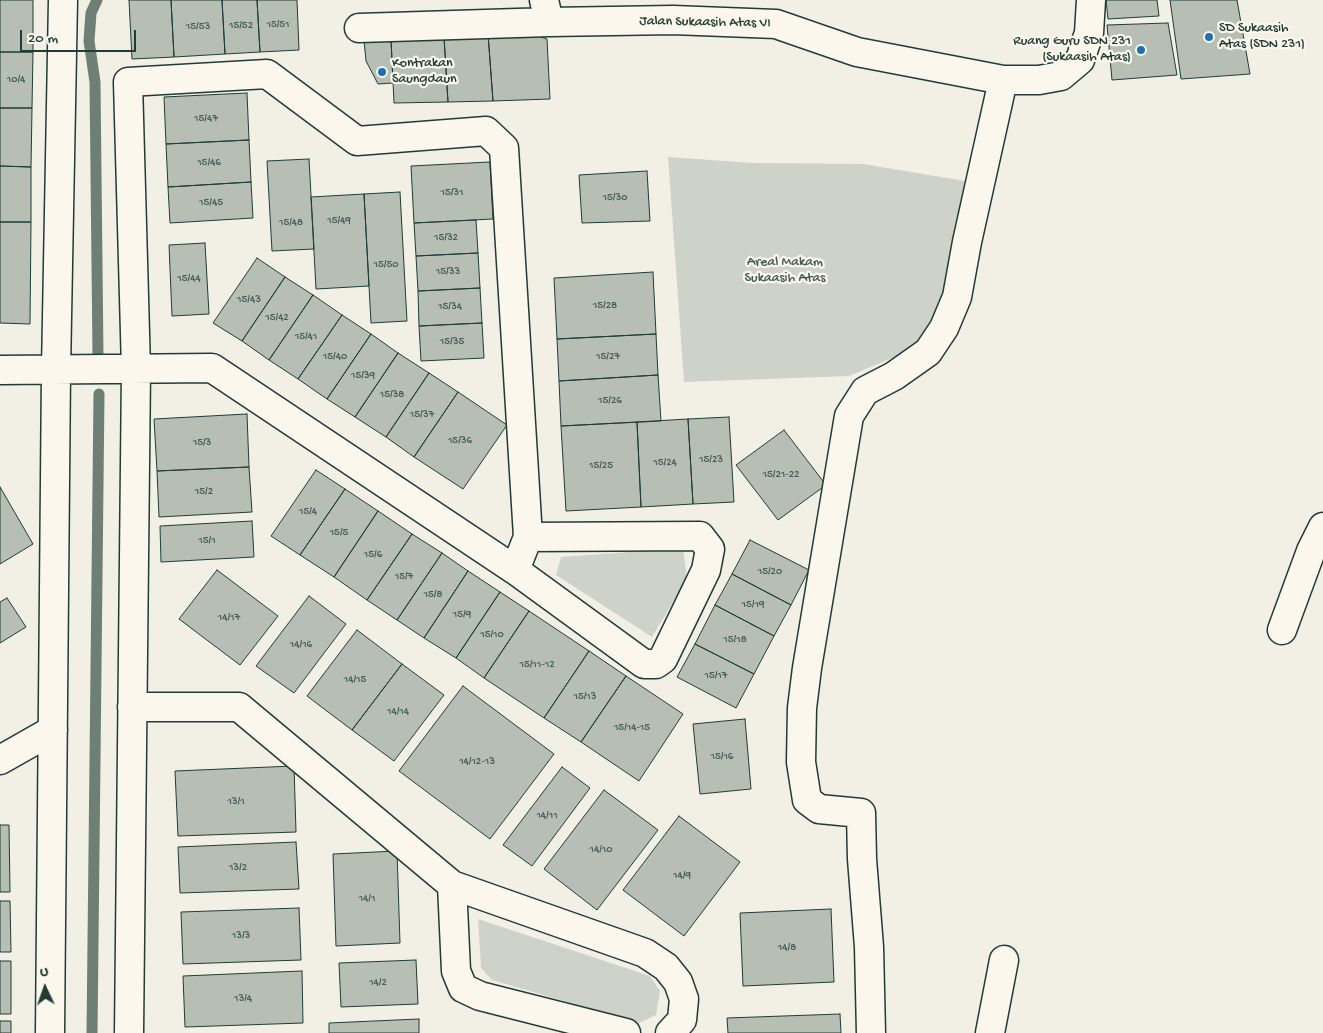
<!DOCTYPE html>
<html>
<head>
<meta charset="utf-8">
<style>
	body { margin:0 }
	#map { position:relative; width:1323px; height:1033px; overflow:hidden; background:#f2f0e5; font-family:"Gochi Hand",sans-serif }
	canvas { display:block }
	.north { position:absolute; left:20px; top:963px; width:50px; height:50px; -webkit-text-stroke:4px #fbf7ec; paint-order:stroke; rotate:357deg; font-size:14px; font-weight:700; line-height:20px; text-align:center; color:#1f3d34 }
	.north::after { content:''; display:block; margin:auto; width:18px; height:22px; background:#1f3d34; clip-path:polygon(50% 0,100% 100%,50% 72%,0 100%) }
	.scale { position:absolute; left:20px; top:30px; width:116px; height:22px; box-sizing:border-box; border:2px solid #1f3d34; border-top:0; padding-left:6px; font-size:15px; line-height:18px; white-space:nowrap; color:#1f3d34; -webkit-text-stroke:4px #fbf7ec; paint-order:stroke }
</style>
</head>
<body>
<div id="map">
<canvas width="1323" height="1033"></canvas>
<div class="north">U</div>
<div class="scale">20 m</div>
</div>
<script>
const ctx = document.querySelector('canvas').getContext('2d');
ctx.lineJoin = 'round';
function fill(path, color) { ctx.fillStyle = color; ctx.fill(path, 'evenodd'); }
const shape = rows => new Path2D(rows.map(r => 'M' + r).join(''));
function trace(path, color, width, dash) { ctx.strokeStyle = color; ctx.lineWidth = width; ctx.lineCap = dash ? 'butt' : 'round'; ctx.setLineDash(dash || []); ctx.stroke(path); }
function drawText(font, color, halo, rows, align = 'center') {
  ctx.font = font + ' "Gochi Hand",sans-serif'; ctx.lineWidth = 4.5; ctx.setLineDash([]); ctx.textBaseline = 'middle'; ctx.strokeStyle = halo; ctx.fillStyle = color; for (const [text, x, y, turn = 0] of rows) {
    ctx.save(); ctx.translate(x, y); ctx.rotate((+turn || 0) * Math.PI / 180); ctx.textAlign = isNaN(turn) ? turn : align; if (halo) ctx.strokeText(text, 0, 0); ctx.fillText(text, 0, 0); ctx.restore();
  }
}
fill(shape([
	[668,157,753,163,863,164,971,182,945,296,934,326,914,349,849,376,684,382],
	[683,548,687,579,652,637,556,575,561,557],
	[478,919,650,976,660,991,656,1015,639,1023,492,980,481,968]
]), '#cfd2c8');
trace(shape([
	[97,0,91,13,89,41,95,82,98,356],
	[92,1033,99,394]
]), '#6e7f75', 11);
const building = shape([
	[0,0,33,0,33,52,0,52,0,0],
	[129,0,171,0,174,57,132,59,129,0],
	[171,0,222,0,225,54,174,57,171,0],
	[222,0,257,0,260,52,225,54,222,0],
	[257,0,297,0,299,50,260,52,257,0],
	[1106,0,1157,0,1159,16,1108,19,1106,0],
	[1170,0,1237,0,1250,74,1181,79,1170,0],
	[1168,23,1177,75,1112,80,1107,25,1168,23],
	[526,32,547,39,550,99,493,101,488,34,526,32],
	[488,34,493,101,448,102,444,37,488,34],
	[444,37,448,102,394,103,391,39,444,37],
	[391,39,393,83,378,84,366,61,364,40,391,39],
	[0,52,33,52,32,108,0,108,0,52],
	[247,93,249,140,166,144,164,97,247,93],
	[0,108,32,108,31,167,0,166,0,108],
	[249,140,251,182,168,187,166,144,249,140],
	[309,159,314,249,272,251,267,161,309,159],
	[490,162,493,219,414,223,411,166,490,162],
	[0,166,31,167,31,222,0,222,0,166],
	[647,171,650,221,582,223,579,175,647,171],
	[251,182,253,218,170,223,168,187,251,182],
	[400,192,407,321,371,323,364,194,400,192],
	[364,194,369,286,316,289,311,197,364,194],
	[476,220,478,253,416,256,414,223,476,220],
	[0,222,31,222,30,324,0,323,0,222],
	[205,243,209,314,172,316,169,245,205,243],
	[478,253,480,288,418,291,416,256,478,253],
	[257,258,285,277,242,341,213,323,257,258],
	[653,272,656,334,557,339,554,278,653,272],
	[285,277,313,295,269,360,242,341,285,277],
	[480,288,482,323,419,326,418,291,480,288],
	[313,295,342,315,298,379,269,360,313,295],
	[342,315,371,334,327,399,298,379,342,315],
	[482,323,484,358,421,361,419,326,482,323],
	[371,334,398,353,355,417,327,399,371,334],
	[656,334,658,375,559,381,557,339,656,334],
	[398,353,429,373,386,437,355,417,398,353],
	[429,373,458,392,414,457,386,437,429,373],
	[658,375,661,421,561,426,559,381,658,375],
	[458,392,507,425,463,489,414,457,458,392],
	[247,414,249,467,157,471,154,419,247,414],
	[729,417,734,502,693,504,688,419,729,417],
	[688,419,693,504,641,507,637,422,688,419],
	[637,422,641,507,566,511,561,426,637,422],
	[784,430,826,485,778,520,736,465,784,430],
	[249,467,252,512,159,517,157,471,249,467],
	[316,470,345,489,300,555,271,536,316,470],
	[0,487,33,544,0,564,0,487],
	[345,489,378,511,334,577,300,555,345,489],
	[378,511,412,534,367,600,334,577,378,511],
	[252,521,254,557,161,562,160,526,252,521],
	[412,534,442,553,397,620,367,600,412,534],
	[750,540,809,570,791,605,732,574,750,540],
	[442,553,468,571,424,638,397,620,442,553],
	[217,570,278,616,240,665,179,619,217,570],
	[468,571,500,592,456,658,424,638,468,571],
	[732,574,791,605,774,636,715,605,732,574],
	[500,592,529,611,484,678,456,658,500,592],
	[309,596,346,624,294,693,256,666,309,596],
	[7,598,26,627,0,643,0,602,7,598],
	[715,605,774,636,754,674,695,644,715,605],
	[529,611,589,651,544,718,484,678,529,611],
	[357,630,402,664,352,730,307,696,357,630],
	[695,644,754,674,736,708,677,677,695,644],
	[589,651,626,676,581,742,544,718,589,651],
	[402,664,444,695,394,761,352,730,402,664],
	[626,676,683,714,639,781,581,742,626,676],
	[463,686,554,754,490,839,399,771,463,686],
	[745,719,751,789,700,794,693,724,745,719],
	[294,766,296,832,178,836,175,771,294,766],
	[562,767,590,788,532,866,503,845,562,767],
	[604,790,658,830,597,910,544,869,604,790],
	[679,816,740,862,684,936,623,890,679,816],
	[0,825,9,825,10,892,0,892,0,825],
	[296,842,299,889,180,893,178,847,296,842],
	[397,851,400,943,336,946,333,854,397,851],
	[0,901,10,901,11,952,0,952,0,901],
	[299,908,301,960,183,964,181,912,299,908],
	[831,909,834,982,743,986,740,913,831,909],
	[416,960,418,1004,341,1007,339,963,416,960],
	[0,961,11,961,11,1014,0,1014,0,961],
	[302,971,303,1023,185,1027,183,976,302,971],
	[840,1014,841,1033,728,1033,727,1018,840,1014],
	[419,1019,419,1033,329,1033,329,1023,419,1019],
	[0,1021,11,1021,11,1033,0,1033,0,1021]
]);
fill(building, '#b7beb3');
trace(building, '#1f3d34', 1);
const minor = shape([
	[544,0,549,22,673,20,776,24,857,52,1003,80,1039,80,1061,76,1080,60,1089,33,1091,0],
	[359,28,549,22],
	[0,370,212,368,515,570,644,664,656,664,663,659,706,570,710,549,700,536,528,537,515,570],
	[1282,630,1311,551,1323,527],
	[132,707,239,707,452,885,645,953,666,967,678,982,684,999,682,1020,670,1033],
	[0,760,53,730],
	[452,885,456,971,463,988,480,996,626,1033],
	[50,1033,56,370,63,0],
	[129,1033,136,369,128,82,267,74,357,141,486,131,504,148,528,537],
	[871,1033,869,947,862,859,861,813,819,809,807,800,801,762,802,708,807,668,849,416,865,391,894,376,928,352,944,328,957,297,967,242,1003,80],
	[990,1033,1004,960]
]);
trace(minor, '#1f3d34', 31);
trace(minor, '#fbf7ec', 28);
for (const [x, y, r, color] of [
	[1209,37,5,"#1f6fb2"],
	[1141,50,5,"#1f6fb2"],
	[382,72,5,"#1f6fb2"]
]) { const dot = new Path2D(); dot.arc(x, y, r, 0, 2 * Math.PI); ctx.fillStyle = color; ctx.fill(dot); trace(dot, '#fbf7ec', 2); }
drawText('11px', '#455d54', null, [
	["15/51",278,25],
	["15/52",241,26],
	["15/53",198,27],
	["10/4",16,80],
	["15/47",206,119],
	["15/46",209,163],
	["15/31",452,193],
	["15/30",615,198],
	["15/45",211,203],
	["15/49",339,221],
	["15/48",291,223],
	["15/32",446,238],
	["15/50",386,265],
	["15/33",448,272],
	["15/44",189,279],
	["15/43",249,300],
	["15/28",605,306],
	["15/34",450,307],
	["15/42",277,318],
	["15/41",306,337],
	["15/35",452,342],
	["15/40",335,357],
	["15/27",608,357],
	["15/39",363,376],
	["15/38",392,395],
	["15/26",610,401],
	["15/37",422,415],
	["15/36",460,441],
	["15/3",202,443],
	["15/23",711,460],
	["15/24",665,463],
	["15/25",601,466],
	["15/21-22",781,475],
	["15/2",204,492],
	["15/4",308,512],
	["15/5",339,533],
	["15/1",207,541],
	["15/6",373,555],
	["15/20",770,572],
	["15/7",404,577],
	["15/8",433,595],
	["15/19",753,605],
	["15/9",462,615],
	["14/17",229,618],
	["15/10",492,635],
	["15/18",735,640],
	["14/16",301,645],
	["15/11-12",537,665],
	["15/17",716,676],
	["14/15",355,680],
	["15/13",585,697],
	["14/14",398,712],
	["15/14-15",632,728],
	["15/16",722,757],
	["14/12-13",477,762],
	["13/1",236,802],
	["14/11",547,816],
	["14/10",601,850],
	["13/2",238,868],
	["14/9",682,876],
	["14/1",367,899],
	["13/3",241,936],
	["14/8",787,948],
	["14/2",378,983],
	["13/4",243,999]
]);
drawText('14px', '#1f3d34', '#fbf7ec', [
	["Jalan Sukaasih Atas VI",705,23,1]
]);
drawText('14px', '#1f3d34', '#fbf7ec', [
	["SD Sukaasih",1219,29],
	["Atas (SDN 231)",1219,45],
	["Ruang Guru SDN 231",1131,42,"right"],
	["(Sukaasih Atas)",1131,58,"right"],
	["Kontrakan",392,64],
	["Saungdaun",392,80]
], 'left');
drawText('14px', '#425b52', '#fbf7ec', [
	["Areal Makam",785,263],
	["Sukaasih Atas",785,279]
]);
</script>
</body>
</html>
